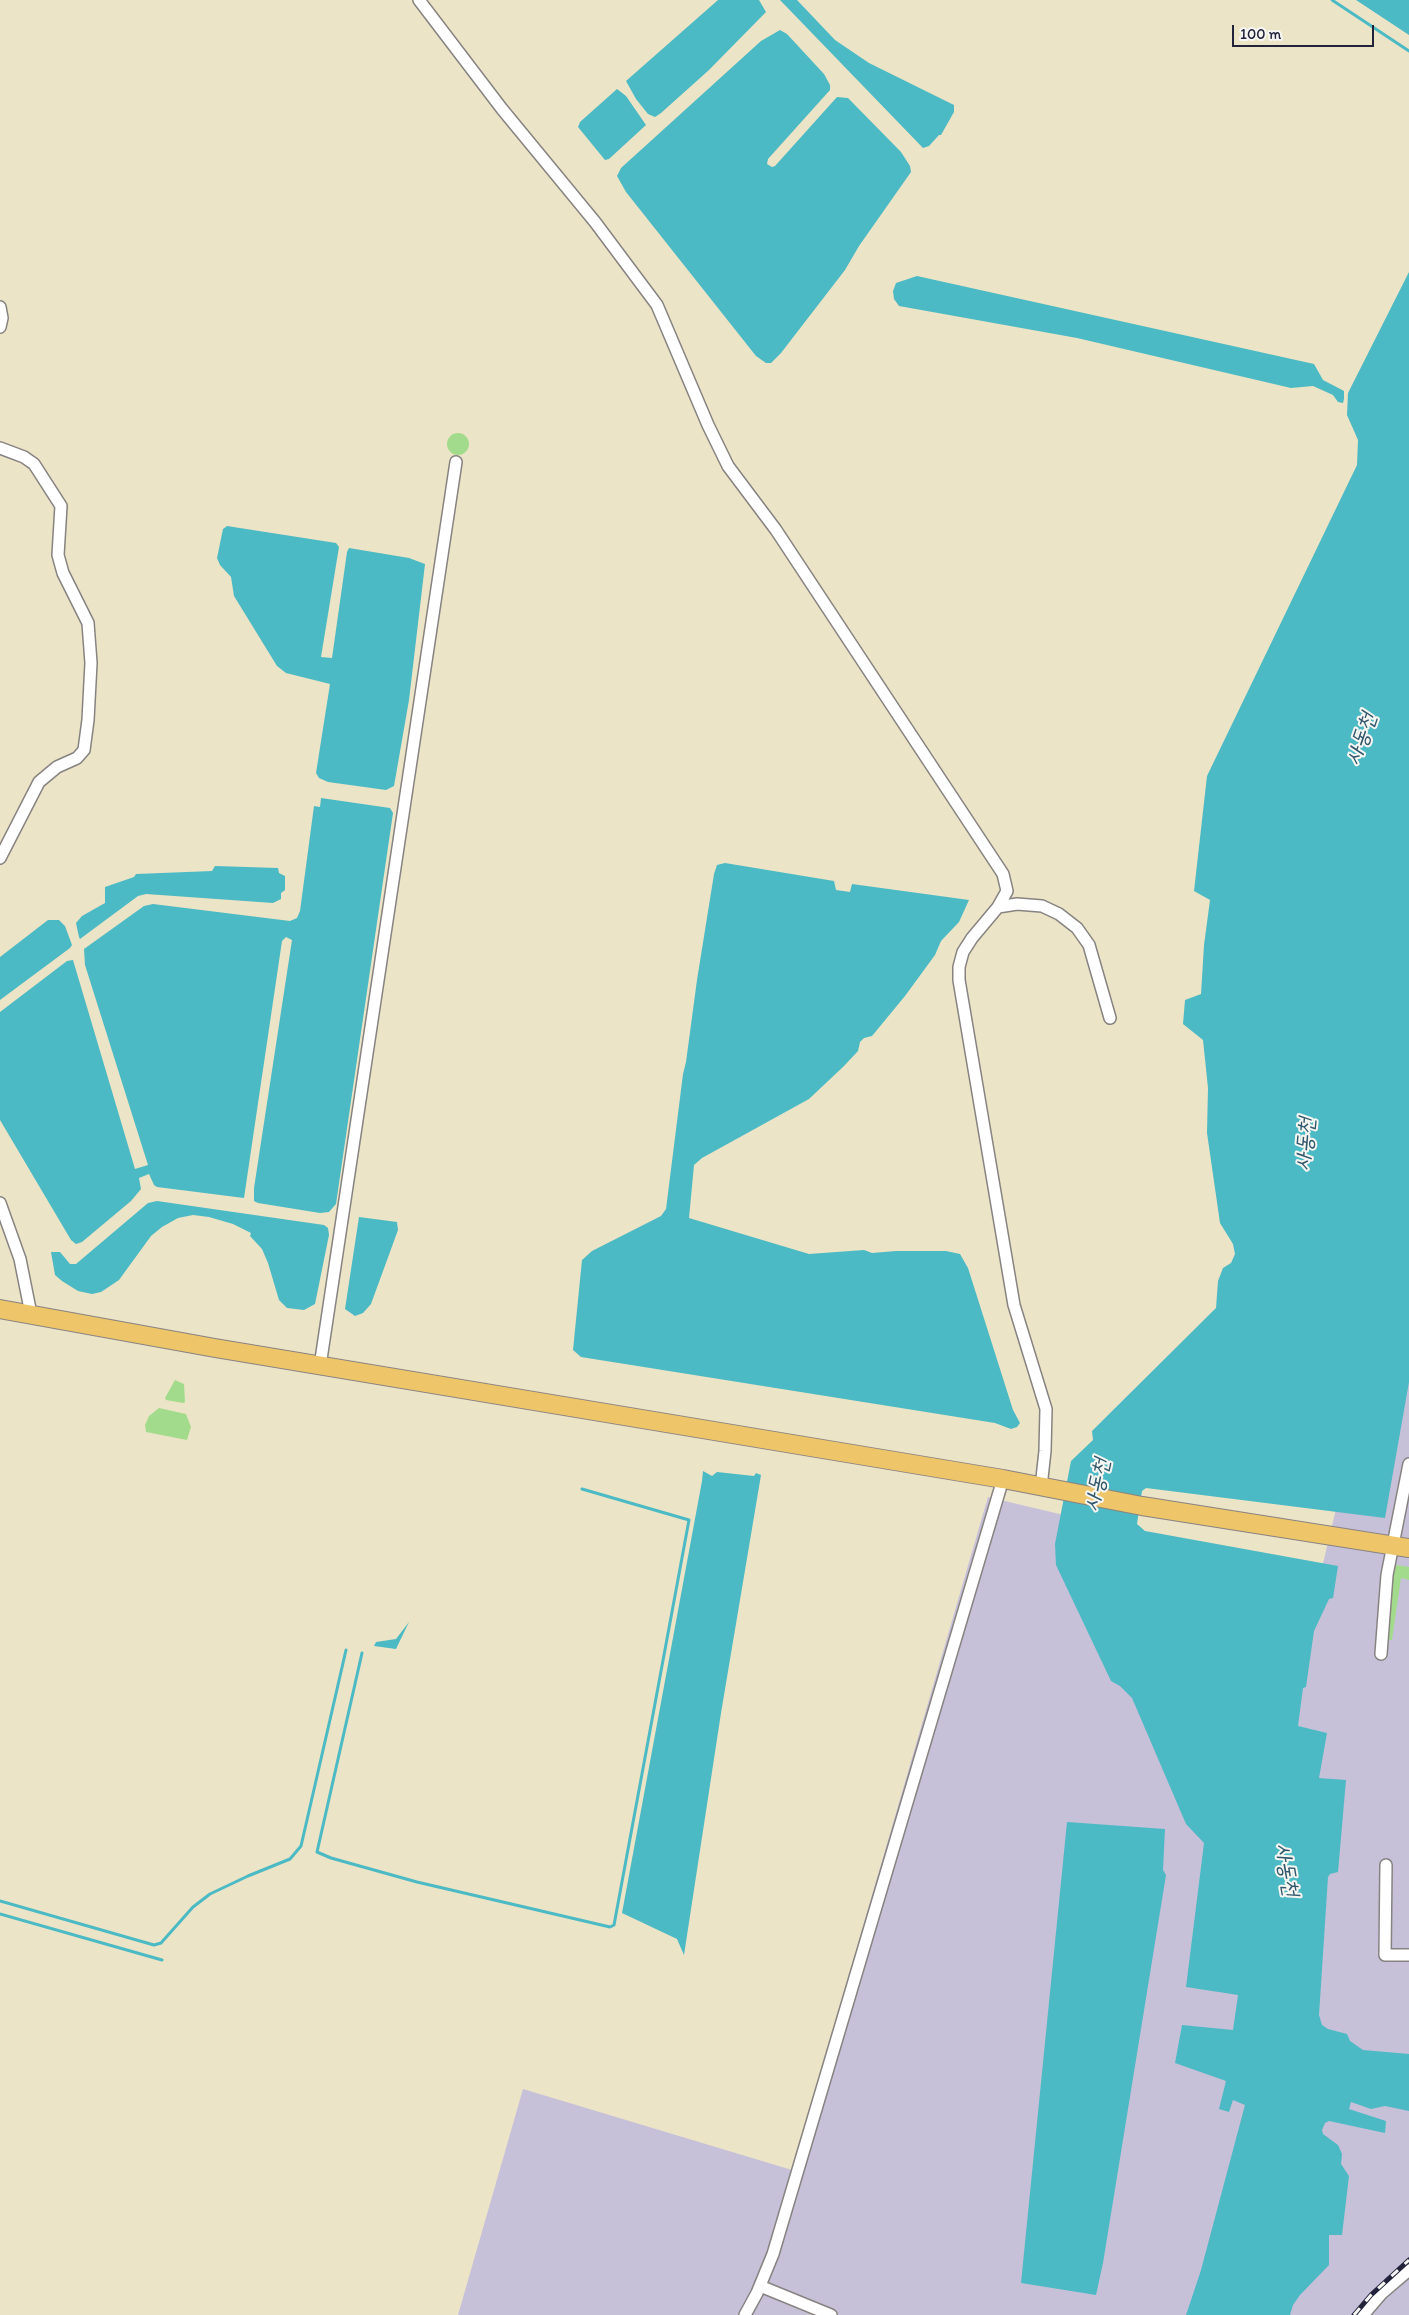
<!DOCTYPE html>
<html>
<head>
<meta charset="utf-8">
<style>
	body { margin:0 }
	#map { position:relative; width:1409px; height:2315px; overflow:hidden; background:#ece4c7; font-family:Itim,sans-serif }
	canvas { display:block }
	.scale { position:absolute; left:1232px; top:25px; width:142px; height:22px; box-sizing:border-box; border:2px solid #22223b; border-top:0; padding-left:6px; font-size:15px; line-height:18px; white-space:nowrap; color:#22223b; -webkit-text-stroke:4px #f6f6f2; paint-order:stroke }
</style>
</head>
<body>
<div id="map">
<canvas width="1409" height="2315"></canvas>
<div class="scale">100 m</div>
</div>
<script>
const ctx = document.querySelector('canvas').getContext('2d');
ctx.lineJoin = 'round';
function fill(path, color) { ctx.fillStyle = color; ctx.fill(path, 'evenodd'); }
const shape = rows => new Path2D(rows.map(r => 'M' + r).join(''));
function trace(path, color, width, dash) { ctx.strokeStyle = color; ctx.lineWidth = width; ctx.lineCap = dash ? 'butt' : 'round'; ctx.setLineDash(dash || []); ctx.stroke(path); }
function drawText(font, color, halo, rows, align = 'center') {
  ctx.font = font + ' Itim,"Poor Story",sans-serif'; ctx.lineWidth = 4; ctx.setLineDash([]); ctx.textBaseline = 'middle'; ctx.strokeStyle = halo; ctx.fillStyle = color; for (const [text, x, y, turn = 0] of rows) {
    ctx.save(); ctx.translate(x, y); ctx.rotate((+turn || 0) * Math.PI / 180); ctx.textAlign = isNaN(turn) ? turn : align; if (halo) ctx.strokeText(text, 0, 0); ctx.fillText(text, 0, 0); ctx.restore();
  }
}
fill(shape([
	[1409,1204,1409,2315,458,2315,523,2089,792,2170,988,1497,1320,1576]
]), '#c7c0d9');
fill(shape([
	'447 444a11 11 0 1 1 22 0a11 11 0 1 1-22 0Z',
	[175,1380,184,1384,185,1402,183,1403,166,1400,165,1398],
	[159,1408,186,1414,191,1427,187,1440,146,1432,145,1425,149,1416],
	[1397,1565,1409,1567,1409,1580,1401,1578,1392,1640,1387,1640,1386,1628,1394,1567]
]), '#a3db8c');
fill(shape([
	[718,0,759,0,766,12,709,70,661,113,655,117,648,114,636,99,626,81],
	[780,0,797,0,835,40,869,63,954,105,954,112,941,135,939,135,929,146,923,148],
	[1356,0,1409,0,1409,35],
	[780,30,787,34,824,74,830,85,830,90,768,159,767,164,772,167,775,166,837,97,848,98,901,152,910,166,911,172,859,246,845,270,781,353,771,363,766,363,756,356,626,192,617,176,621,168,761,41],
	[617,89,626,96,646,125,609,159,605,160,578,127,580,122],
	[1409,272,1409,1382,1385,1518,1146,1488,1142,1491,1137,1524,1145,1531,1338,1566,1333,1598,1329,1599,1314,1631,1306,1687,1303,1688,1298,1726,1327,1733,1319,1778,1346,1780,1338,1872,1330,1874,1328,1877,1319,2015,1322,2025,1328,2029,1347,2034,1350,2041,1363,2050,1409,2054,1409,2111,1385,2106,1371,2109,1351,2102,1349,2109,1386,2121,1385,2133,1329,2121,1325,2123,1322,2130,1323,2134,1338,2145,1342,2154,1341,2164,1349,2176,1342,2235,1329,2235,1329,2265,1300,2295,1293,2305,1290,2315,1186,2315,1201,2270,1245,2105,1233,2100,1229,2112,1219,2109,1226,2081,1175,2063,1182,2025,1233,2030,1238,1995,1186,1987,1204,1843,1186,1824,1132,1698,1120,1686,1111,1681,1056,1565,1055,1544,1071,1461,1093,1440,1092,1431,1216,1308,1218,1281,1223,1268,1231,1263,1235,1254,1233,1244,1220,1223,1207,1133,1208,1088,1203,1040,1183,1024,1185,1000,1201,994,1204,945,1210,900,1194,891,1207,776,1357,465,1358,440,1347,415,1348,393],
	[917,276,1314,364,1323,380,1344,391,1344,399,1343,403,1338,402,1333,395,1313,386,1291,388,1077,338,899,306,894,299,893,291,896,283],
	[227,526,336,543,339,547,321,657,332,658,347,552,349,548,409,558,425,564,409,700,394,786,386,790,328,782,319,778,316,773,330,684,286,673,277,666,234,596,231,577,220,565,217,558,223,529],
	[321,798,390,808,393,813,336,1204,329,1212,320,1213,258,1203,254,1201,254,1188,292,940,286,937,282,941,244,1198,157,1187,154,1185,149,1174,139,1178,141,1189,131,1201,82,1242,76,1244,71,1240,0,1120,0,1012,67,961,73,960,135,1169,148,1165,85,965,84,949,144,906,153,904,290,921,297,918,300,911,314,806,320,807],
	[725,863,834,881,836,890,850,892,852,884,969,900,959,922,941,941,935,955,905,996,872,1036,864,1038,860,1042,858,1051,844,1066,809,1099,702,1158,694,1165,689,1218,809,1254,864,1250,872,1253,896,1251,946,1251,960,1254,968,1268,1013,1410,1020,1423,1017,1427,1011,1429,995,1423,581,1357,573,1350,582,1260,592,1251,661,1216,666,1209,683,1074,686,1062,697,980,714,874,717,865],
	[215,866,278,868,279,873,285,876,285,890,281,893,281,899,273,903,146,894,138,896,80,939,79,937,76,923,82,916,105,903,105,887,134,877,136,874,212,871],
	[48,920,59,920,65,926,72,945,70,948,0,1000,0,957],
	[157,1201,324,1225,328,1228,329,1235,315,1304,304,1310,287,1308,279,1300,268,1263,262,1249,250,1236,251,1233,233,1224,209,1217,193,1215,178,1218,162,1227,151,1236,119,1280,101,1292,92,1294,78,1291,62,1281,55,1275,51,1252,60,1252,70,1264,76,1264,148,1203],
	[359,1217,397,1222,398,1230,371,1304,363,1313,355,1316,345,1309],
	[703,1471,712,1476,717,1472,754,1476,756,1473,761,1475,721,1713,684,1955,677,1939,622,1913,702,1481],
	[409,1622,396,1649,374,1646,376,1642,396,1639],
	[1067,1822,1165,1829,1163,1870,1166,1875,1103,2263,1096,2295,1021,2283]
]), '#4bbac4');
trace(shape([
	[1332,0,1409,51],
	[362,1653,317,1852,331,1858,417,1882,610,1927,614,1925,689,1520,582,1489],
	[0,1901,154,1945,161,1943,193,1907,210,1894,248,1876,290,1859,301,1846,346,1650],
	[0,1914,162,1960]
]), '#4bbac4', 3);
const street = shape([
	[419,0,502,109,595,222,657,305,708,425,728,466,776,530,1003,874,1007,891,998,907],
	[0,307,2,318,0,327],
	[0,448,24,457,34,464,61,506,58,555,63,573,88,623,91,663,88,720,84,750,77,758,57,767,39,782,0,858],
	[0,1203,20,1259,31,1314],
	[320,1366,456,462],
	[1041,1487,1045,1451,1046,1409,1014,1305,959,980,959,967,963,952,972,938,998,907,1017,904,1042,906,1059,914,1077,928,1089,945,1110,1018],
	[1381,1654,1387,1575,1409,1464],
	[1386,1865,1385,1955,1409,1955],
	[760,2286,831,2315],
	[745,2315,757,2293,773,2254,1003,1479],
	[1363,2315,1382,2293,1409,2270]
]);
const primary = shape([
	[0,1309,215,1348,1003,1479,1142,1506,1409,1548]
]);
trace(street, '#878381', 14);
trace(primary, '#878381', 20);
trace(street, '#fff', 11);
trace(primary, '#eec569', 18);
const rail = shape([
	[1354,2315,1371,2295,1409,2260]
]);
trace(rail, '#22223b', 5);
trace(rail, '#f6f6f2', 3, [9]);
drawText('italic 22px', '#30576b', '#f6f6f2', [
	["사동천",1362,739,-71],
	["사동천",1306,1144,-85],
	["사동천",1098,1485,-78],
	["사동천",1286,1870,80]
]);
</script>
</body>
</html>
